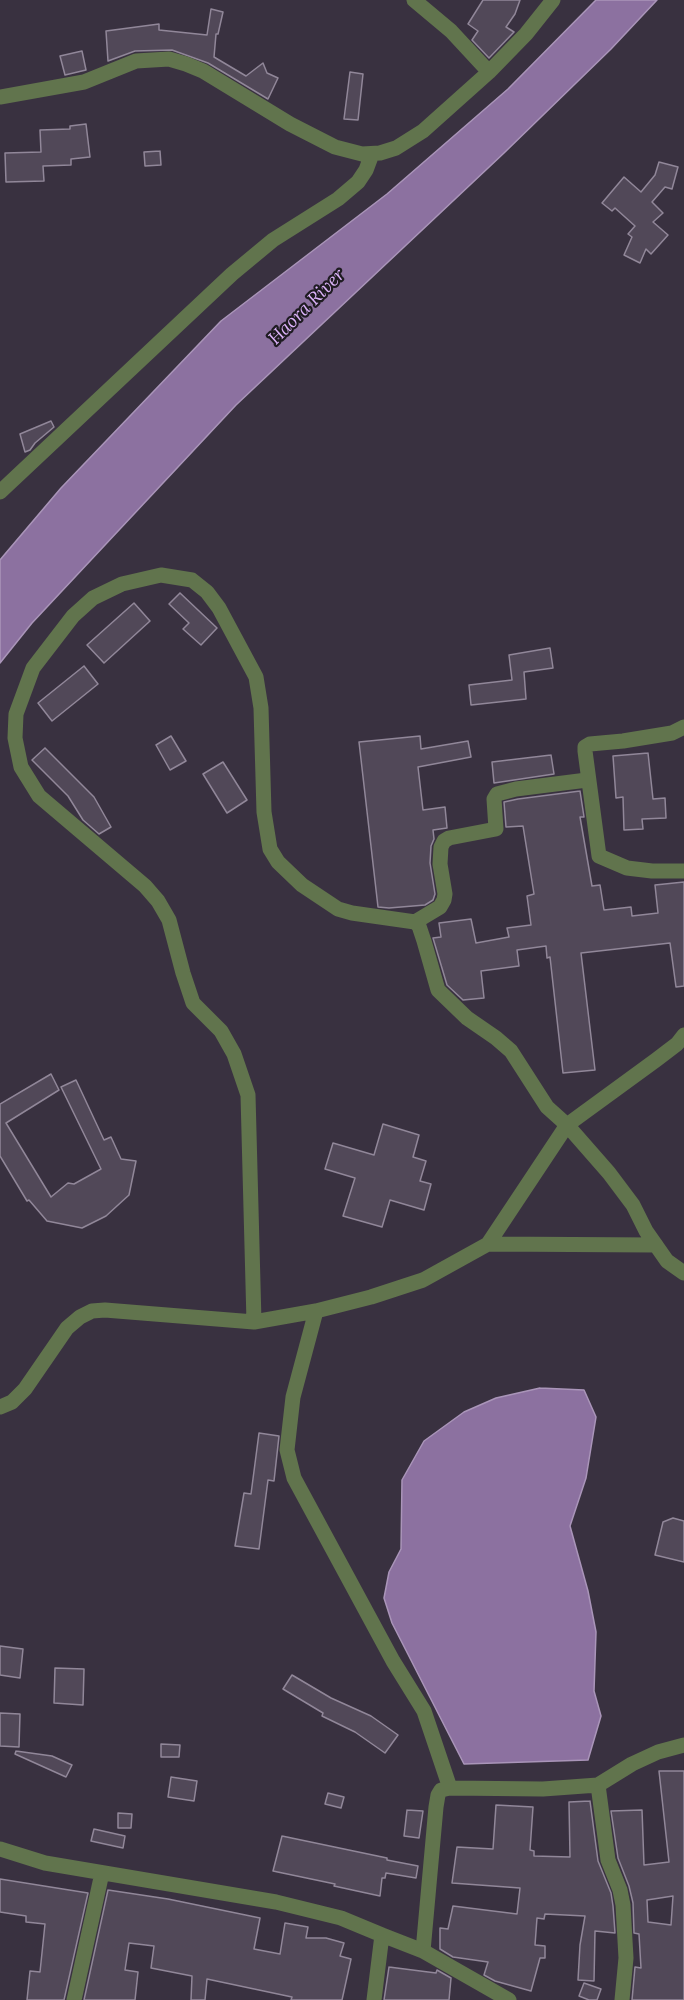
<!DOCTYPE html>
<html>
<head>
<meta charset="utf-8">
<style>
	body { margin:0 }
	canvas { display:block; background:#393140 }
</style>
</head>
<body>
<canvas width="684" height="2000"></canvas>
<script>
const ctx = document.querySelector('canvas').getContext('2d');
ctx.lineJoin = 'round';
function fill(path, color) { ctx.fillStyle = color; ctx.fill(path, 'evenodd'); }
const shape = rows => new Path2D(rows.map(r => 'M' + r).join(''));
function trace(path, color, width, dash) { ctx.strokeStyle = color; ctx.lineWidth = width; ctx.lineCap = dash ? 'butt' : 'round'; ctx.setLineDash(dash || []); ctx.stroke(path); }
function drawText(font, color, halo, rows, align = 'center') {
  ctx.font = font + ' Lora,serif'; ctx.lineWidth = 4.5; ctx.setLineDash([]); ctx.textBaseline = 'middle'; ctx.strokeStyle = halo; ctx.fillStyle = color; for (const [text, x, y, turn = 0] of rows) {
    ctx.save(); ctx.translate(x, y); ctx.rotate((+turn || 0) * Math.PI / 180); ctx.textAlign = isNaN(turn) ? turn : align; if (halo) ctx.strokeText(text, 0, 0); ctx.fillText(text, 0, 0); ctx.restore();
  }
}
const water = shape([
	[596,0,657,0,611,49,504,153,236,405,32,623,0,663,0,560,61,488,221,321,387,194,508,89,596,0],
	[540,1388,584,1390,596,1417,586,1478,570,1526,588,1591,596,1632,594,1691,601,1716,588,1760,464,1764,392,1623,384,1598,389,1572,401,1549,402,1480,424,1441,464,1412,496,1398,540,1388]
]);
fill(water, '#8c71a0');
trace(water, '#aa95b9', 1.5);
const building = shape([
	[483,0,520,0,515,14,506,27,514,32,489,58,472,40,478,31,468,24,483,0],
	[211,9,223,12,218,34,216,34,214,57,246,76,263,63,267,73,278,78,268,99,208,63,172,50,135,51,108,61,106,31,159,24,159,30,207,35,211,9],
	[82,51,86,70,65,75,60,56,82,51],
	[350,72,363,74,358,120,344,119,350,72],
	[86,124,90,157,71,159,71,165,43,166,44,181,6,182,5,153,41,152,40,130,70,129,70,126,86,124],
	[160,151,161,165,145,166,144,152,160,151],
	[659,162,678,167,672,189,665,187,652,202,663,213,653,222,668,235,651,254,646,249,640,263,624,255,632,237,628,234,635,226,615,208,612,211,602,203,624,177,641,192,655,175,659,162],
	[51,421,54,427,35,443,30,450,25,452,20,434,51,421],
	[180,593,217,628,201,645,183,629,189,623,169,604,180,593],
	[134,603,150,621,104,663,87,645,134,603],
	[550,648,553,668,524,672,526,699,471,705,469,685,512,680,509,655,550,648],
	[84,666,98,684,52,721,38,703,84,666],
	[171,736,186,761,170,770,156,745,171,736],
	[420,736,421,749,468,741,471,757,418,767,423,810,445,807,447,828,433,830,434,839,431,846,430,863,435,894,433,900,425,905,389,908,378,907,359,742,420,736],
	[45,748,94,797,111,827,99,834,83,820,68,796,32,760,45,748],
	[648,753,653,799,665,798,666,818,642,819,643,829,624,830,623,797,616,798,613,756,648,753],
	[551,755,554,774,494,783,492,762,551,755],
	[223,762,247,800,227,813,203,774,223,762],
	[580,791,584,817,580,817,592,886,600,885,604,910,631,907,632,916,658,913,655,885,684,882,684,986,676,987,670,943,581,953,595,1070,563,1073,550,957,547,958,546,946,517,950,519,966,481,971,484,998,463,1000,447,985,433,938,441,937,439,923,471,919,476,943,509,937,507,928,531,925,527,896,534,894,523,826,506,827,504,802,518,799,580,791],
	[51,1074,59,1090,6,1123,51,1197,68,1183,74,1184,101,1169,61,1087,76,1080,104,1140,111,1137,121,1159,136,1161,129,1195,106,1216,82,1228,47,1221,29,1200,27,1201,0,1156,0,1104,51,1074],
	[383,1124,419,1135,413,1157,426,1161,420,1181,431,1184,424,1210,390,1200,382,1227,343,1216,355,1178,325,1169,333,1143,374,1155,383,1124],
	[259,1433,279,1436,274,1481,268,1480,259,1549,235,1546,244,1493,251,1494,259,1433],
	[673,1518,684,1521,684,1562,655,1555,663,1522,673,1518],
	[0,1646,23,1649,20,1678,0,1675,0,1646],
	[55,1668,84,1669,83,1705,54,1703,55,1668],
	[292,1675,331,1698,371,1716,398,1735,385,1753,355,1732,322,1716,323,1713,283,1689,292,1675],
	[0,1713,20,1714,19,1747,0,1746,0,1713],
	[161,1744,180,1745,179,1757,161,1757,161,1744],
	[16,1751,52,1756,72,1765,66,1777,15,1754,16,1751],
	[659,1771,684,1771,684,2000,632,2000,635,1967,641,1968,639,1934,634,1933,633,1903,629,1886,618,1858,611,1811,642,1810,644,1865,669,1862,659,1771],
	[673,1896,671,1925,648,1922,647,1900,673,1896],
	[171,1777,197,1781,194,1801,168,1797,171,1777],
	[328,1793,344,1797,341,1808,325,1804,328,1793],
	[590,1801,598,1861,611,1893,613,1906,615,1933,595,1931,594,1981,578,1980,580,1945,585,1916,545,1914,544,1919,537,1918,535,1945,545,1946,545,1958,540,1958,531,1991,495,1981,484,1975,488,1962,453,1957,440,1949,440,1928,448,1929,453,1906,517,1914,520,1888,452,1883,457,1847,493,1849,496,1805,533,1807,530,1850,534,1851,534,1856,570,1857,569,1802,590,1801],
	[407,1810,423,1811,419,1838,404,1836,407,1810],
	[118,1813,132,1814,131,1828,118,1828,118,1813],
	[94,1829,125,1836,123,1848,91,1841,94,1829],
	[282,1836,387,1858,387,1860,418,1866,416,1878,386,1873,385,1878,382,1878,380,1896,334,1886,335,1884,273,1871,282,1836],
	[0,1879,88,1893,64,2000,27,2000,30,1971,40,1972,45,1924,26,1922,26,1916,0,1912,0,1879],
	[108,1890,168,1899,260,1918,254,1949,280,1954,285,1923,308,1927,306,1938,326,1938,344,1943,340,1956,351,1959,342,2000,291,2000,292,1997,207,1979,205,2000,191,2000,192,1976,151,1968,154,1946,129,1943,125,1970,138,1972,135,2000,84,2000,108,1890],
	[389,1967,436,1973,437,1970,451,1978,449,2000,384,2000,389,1967],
	[584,1983,601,1989,597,2000,589,2000,579,1996,584,1983]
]);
fill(building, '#514858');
trace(building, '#918799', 1.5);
trace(shape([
	[414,0,451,31,489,72],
	[0,97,84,82,136,61,169,59,186,64,203,71,290,124,335,147,362,154,380,153,396,148,423,131,489,72,526,34,553,0],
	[0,492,232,274,273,240,338,199,358,182,366,170,372,154],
	[684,727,672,733,623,741,590,744,585,747,585,751,599,856,627,868,652,871,684,871],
	[415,922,440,907,444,900,445,894,440,864,441,847,444,841,449,838,496,829,494,799,497,794,516,789,587,780],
	[684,1035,677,1044,656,1060,567,1125,609,1173,633,1205,646,1231,667,1261,684,1273],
	[488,1244,656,1245],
	[316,1311,293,1397,287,1450,294,1478,393,1661,424,1711,450,1788],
	[0,1407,12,1402,25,1389,67,1328,80,1317,92,1311,105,1310,254,1322,316,1311,371,1297,423,1280,488,1244,567,1125,547,1107,511,1051,496,1038,467,1018,438,990,424,941,419,926,415,922,352,913,338,909,302,885,278,862,270,849,264,812,261,708,256,677,219,608,207,592,192,580,161,575,122,584,93,598,73,616,33,668,16,714,15,738,21,767,39,796,145,886,158,901,169,920,183,973,193,1003,221,1031,234,1054,248,1095,254,1322],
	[598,1785,608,1860,620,1890,623,1905,626,1958,622,2000],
	[0,1849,45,1863,276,1902,341,1918,382,1935,374,2000],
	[382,1935,423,1951,509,2000],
	[423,1951,436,1807,438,1795,441,1790,450,1788,543,1789,598,1785,632,1764,658,1752,684,1745],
	[74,2000,102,1873]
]), '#61744d', 15);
drawText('italic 18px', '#dbb2f9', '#1e1b21', [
	["Haora River",307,307,-45]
]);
</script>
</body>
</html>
